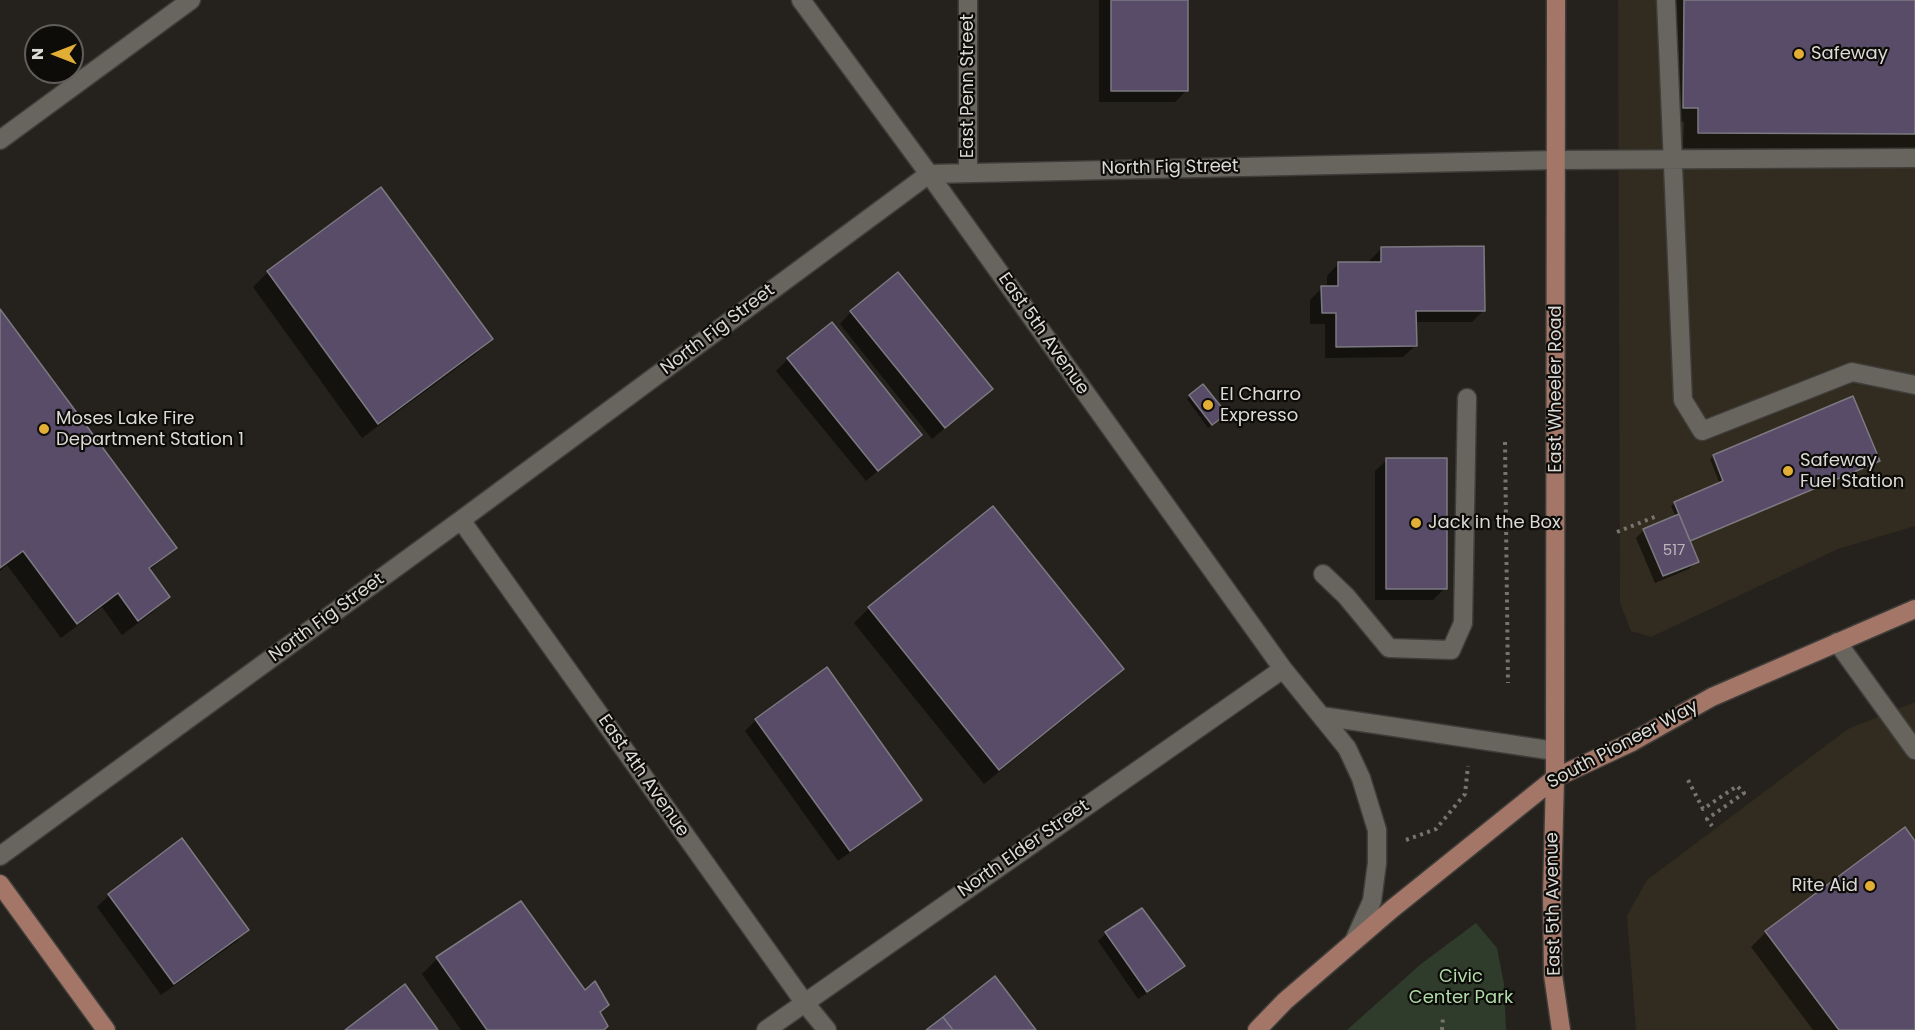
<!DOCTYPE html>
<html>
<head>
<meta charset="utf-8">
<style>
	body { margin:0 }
	#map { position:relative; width:1915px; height:1030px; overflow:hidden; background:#25221d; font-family:Poppins,sans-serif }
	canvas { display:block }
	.north { position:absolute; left:24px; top:24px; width:60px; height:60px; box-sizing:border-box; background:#0d0c09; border:2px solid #605e5b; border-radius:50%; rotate:270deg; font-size:16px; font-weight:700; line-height:24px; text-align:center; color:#dcdad7 }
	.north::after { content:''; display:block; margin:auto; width:21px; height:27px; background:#e3ae35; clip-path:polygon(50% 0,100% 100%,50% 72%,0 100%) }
</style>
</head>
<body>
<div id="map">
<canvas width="1915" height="1030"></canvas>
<div class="north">N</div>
</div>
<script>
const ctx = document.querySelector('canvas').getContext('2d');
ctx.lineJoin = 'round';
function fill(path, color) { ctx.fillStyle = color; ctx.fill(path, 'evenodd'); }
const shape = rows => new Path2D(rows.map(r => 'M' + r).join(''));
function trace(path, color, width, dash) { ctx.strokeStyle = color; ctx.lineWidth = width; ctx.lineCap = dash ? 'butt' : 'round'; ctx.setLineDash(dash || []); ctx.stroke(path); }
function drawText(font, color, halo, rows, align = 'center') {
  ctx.font = font + ' Poppins,sans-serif'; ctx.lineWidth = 4.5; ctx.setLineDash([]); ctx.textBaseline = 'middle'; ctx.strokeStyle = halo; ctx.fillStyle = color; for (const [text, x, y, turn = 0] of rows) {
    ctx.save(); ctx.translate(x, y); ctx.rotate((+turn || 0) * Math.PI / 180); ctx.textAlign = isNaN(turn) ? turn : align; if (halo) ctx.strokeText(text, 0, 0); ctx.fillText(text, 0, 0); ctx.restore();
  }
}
fill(shape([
	[1618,0,1915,0,1915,526,1838,549,1651,637,1631,631,1620,603],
	[1915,702,1915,1030,1636,1030,1627,915,1647,880,1848,729]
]), '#312b20');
fill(shape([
	[1476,923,1497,948,1504,984,1506,1030,1347,1030,1421,964]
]), '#2f3c2c');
fill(shape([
	[1099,0,1187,0,1187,90,1175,102,1099,102],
	[1669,0,1915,0,1915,149,1683,148,1684,122,1668,122],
	[1382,248,1484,310,1472,322,1415,322,1415,346,1403,357,1325,358,1325,324,1310,324,1310,300,1322,288,1327,288,1327,276,1338,264,1370,264,1370,260],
	[268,272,491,339,476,354,362,438,253,287],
	[0,312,175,548,149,571,168,597,153,612,122,635,102,607,61,638,7,565,0,571],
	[851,312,991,389,932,439,840,324],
	[788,359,908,446,866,481,776,371],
	[1190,396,1221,418,1208,428,1187,399],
	[1714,456,1878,461,1874,464,1689,542,1697,561,1689,569,1655,583,1636,538,1644,530,1676,517,1671,506,1675,503,1720,484,1710,459],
	[1387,460,1445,588,1433,600,1375,600,1375,471],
	[869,608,1122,669,1107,684,984,784,854,623],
	[756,720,920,800,908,811,838,861,745,731],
	[1915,844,1915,1030,1813,1030,1751,947,1766,932],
	[109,895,247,930,236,942,161,995,97,907],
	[1106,933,1183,966,1175,974,1138,999,1098,941],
	[437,959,599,1013,603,1030,461,1030,422,974]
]), '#0007');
const building = shape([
	[1111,0,1188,0,1188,91,1111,91,1111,0],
	[1684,0,1915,0,1915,134,1698,133,1698,108,1683,108,1684,0],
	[381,187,493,339,378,424,267,271,381,187],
	[1484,246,1485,311,1416,311,1417,346,1336,347,1336,313,1322,313,1321,286,1338,286,1338,262,1381,262,1381,247,1484,246],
	[898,272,993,389,945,428,850,311,898,272],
	[0,309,177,548,149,568,170,597,138,621,118,593,77,624,23,551,0,568,0,309],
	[832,322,922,435,878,471,787,358,832,322],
	[1203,384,1227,414,1212,425,1189,395,1203,384],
	[1853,396,1880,461,1690,541,1674,502,1723,481,1713,455,1853,396],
	[1386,458,1447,458,1447,589,1386,589,1386,458],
	[993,506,1124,669,999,770,868,607,993,506],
	[1679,514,1699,562,1663,576,1643,529,1679,514],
	[827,667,922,800,850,851,755,719,827,667],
	[1905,827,1915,841,1915,1030,1839,1030,1765,931,1905,827],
	[182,838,249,930,174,984,108,894,182,838],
	[521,901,585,990,595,981,609,1005,600,1012,608,1026,604,1030,487,1030,436,957,521,901],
	[1142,908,1185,966,1147,992,1105,932,1142,908],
	[995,976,1036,1030,953,1030,943,1017,995,976],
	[405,984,438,1030,345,1030,405,984],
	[943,1017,953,1030,926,1030,943,1017]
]);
fill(building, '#584c69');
trace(building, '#7c7a81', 1.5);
const minor = shape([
	[801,0,929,174,1283,669,1347,748,1361,778,1377,830,1377,863,1372,901,1354,941],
	[1666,0,1683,400,1702,431,1852,372,1915,385],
	[0,140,191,0],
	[968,172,968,0],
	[461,520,804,1002,827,1030],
	[1323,574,1346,596,1389,648,1451,650,1463,623,1467,398],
	[1837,642,1915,750],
	[1321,716,1555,751],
	[0,856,461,520,929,174,1556,160,1915,158],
	[766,1030,1283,669]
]);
const major = shape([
	[1556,0,1555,778,1552,896,1553,975,1561,1030],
	[0,884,106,1030],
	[1257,1030,1285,1001,1392,909,1555,778,1632,742,1712,697,1915,609]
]);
trace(minor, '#3f3d39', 21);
trace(major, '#3f3d39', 21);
trace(shape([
	[1505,442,1508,683],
	[1617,532,1657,516],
	[1688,780,1703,809,1737,786,1744,793,1707,819,1712,826],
	[1406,840,1436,829,1465,794,1468,766],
	[1442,1030,1443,1017]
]), '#76746f', 4, [3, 4.5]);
trace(minor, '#68655f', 18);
trace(major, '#a37668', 18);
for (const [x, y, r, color] of [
	[1799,54,6,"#e3ae35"],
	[1208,405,6,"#e3ae35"],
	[44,429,6,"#e3ae35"],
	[1788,471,6,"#e3ae35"],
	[1416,523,6,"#e3ae35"],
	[1870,886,6,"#e3ae35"]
]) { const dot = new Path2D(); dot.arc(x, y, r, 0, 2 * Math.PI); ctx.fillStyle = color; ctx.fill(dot); trace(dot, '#0d0c09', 2); }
drawText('15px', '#bbb6bc', null, [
	["517",1674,551]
]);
drawText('18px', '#dcdad7', '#0d0c09', [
	["Safeway",1811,54],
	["El Charro",1220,395],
	["Expresso",1220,416],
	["Moses Lake Fire",56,419],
	["Department Station 1",56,440],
	["Safeway",1800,461],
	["Fuel Station",1800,482],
	["Jack in the Box",1428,523],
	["Rite Aid",1858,886,"right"]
], 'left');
drawText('18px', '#dcdad7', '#0d0c09', [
	["East Penn Street",968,86,-90],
	["North Fig Street",1170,168,-1],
	["North Fig Street",718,330,-37],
	["East 5th Avenue",1043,334,55],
	["East Wheeler Road",1556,389,-90],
	["North Fig Street",327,618,-36],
	["South Pioneer Way",1623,745,-28],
	["East 4th Avenue",643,776,55],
	["North Elder Street",1024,849,-35],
	["East 5th Avenue",1554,904,-91]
]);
drawText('18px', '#b0daa9', '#0d0c09', [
	["Civic",1461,977],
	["Center Park",1461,998]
]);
</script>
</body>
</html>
